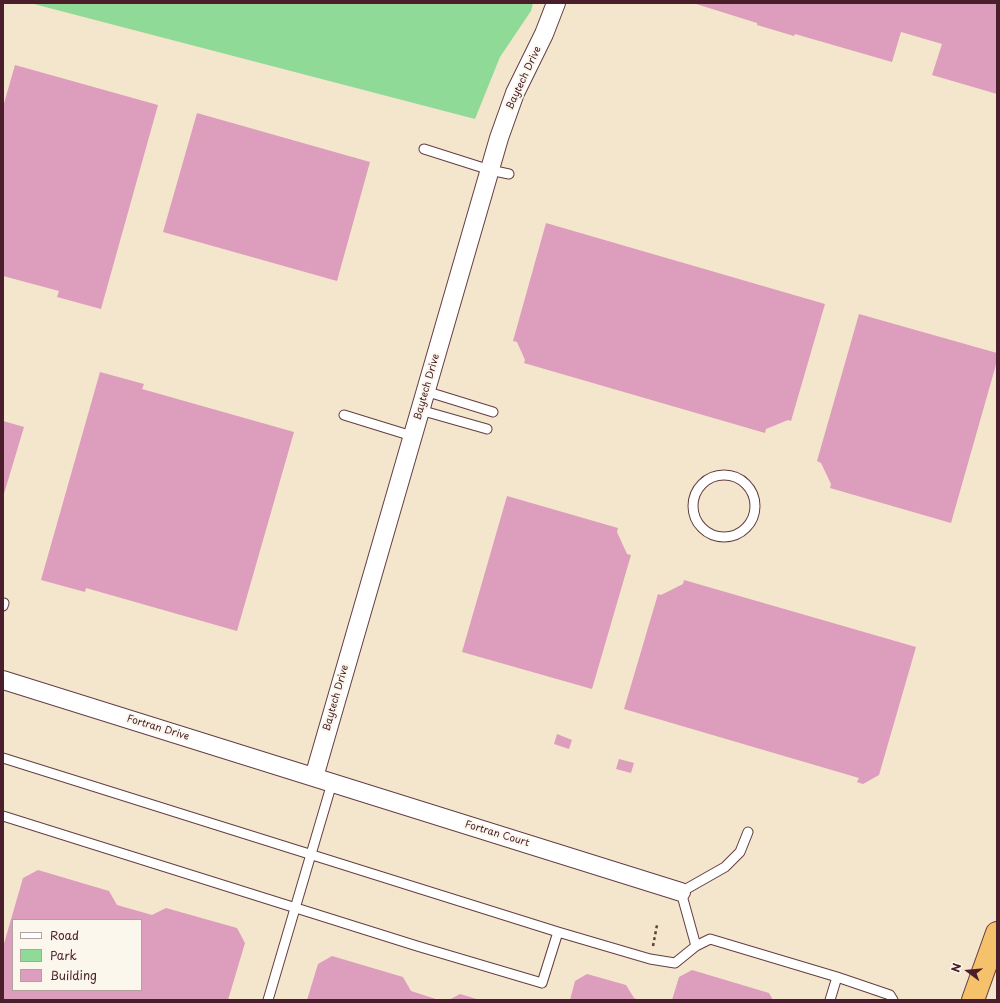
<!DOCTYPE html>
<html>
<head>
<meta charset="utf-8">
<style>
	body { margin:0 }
	#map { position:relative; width:1000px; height:1003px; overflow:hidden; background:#f4e6cd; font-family:"Playpen Sans",sans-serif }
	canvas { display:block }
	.frame { position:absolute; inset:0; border:4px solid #4a1f2b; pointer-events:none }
	.legend { position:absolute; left:12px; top:919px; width:130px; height:72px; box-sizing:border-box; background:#fbf7ec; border:1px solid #b4a19f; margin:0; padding:5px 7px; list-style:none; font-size:12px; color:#4a1f2b }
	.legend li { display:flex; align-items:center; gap:8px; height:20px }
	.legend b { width:20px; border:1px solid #b4a19f }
	.north { position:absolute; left:948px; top:951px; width:40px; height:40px; -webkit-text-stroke:3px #fbf7ec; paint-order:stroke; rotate:286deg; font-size:11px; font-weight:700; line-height:16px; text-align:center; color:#4a1f2b }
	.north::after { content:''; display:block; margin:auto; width:14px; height:18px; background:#4a1f2b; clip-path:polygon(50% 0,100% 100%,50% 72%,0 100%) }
</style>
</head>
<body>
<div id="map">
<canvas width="1000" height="1003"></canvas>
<div class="frame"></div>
<ul class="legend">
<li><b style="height:5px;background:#fff"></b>Road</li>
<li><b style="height:11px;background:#8fda97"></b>Park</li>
<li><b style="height:11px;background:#dd9dbc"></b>Building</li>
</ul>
<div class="north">N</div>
</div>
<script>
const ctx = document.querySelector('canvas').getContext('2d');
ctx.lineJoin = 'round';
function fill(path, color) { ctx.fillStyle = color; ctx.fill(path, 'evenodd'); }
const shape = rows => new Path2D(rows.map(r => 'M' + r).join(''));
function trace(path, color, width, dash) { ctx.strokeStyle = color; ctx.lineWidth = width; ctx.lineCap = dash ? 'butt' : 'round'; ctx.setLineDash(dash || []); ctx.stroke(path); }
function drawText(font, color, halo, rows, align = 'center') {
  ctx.font = font + ' "Playpen Sans",sans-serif'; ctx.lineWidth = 4; ctx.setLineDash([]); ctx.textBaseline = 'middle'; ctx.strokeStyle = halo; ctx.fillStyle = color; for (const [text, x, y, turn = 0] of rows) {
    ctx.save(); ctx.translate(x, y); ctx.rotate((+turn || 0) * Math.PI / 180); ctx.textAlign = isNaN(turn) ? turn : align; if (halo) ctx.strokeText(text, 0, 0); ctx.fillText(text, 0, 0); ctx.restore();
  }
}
fill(shape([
	[30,3,533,3,531,11,500,57,475,119]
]), '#8fda97');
fill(shape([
	[693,3,997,3,997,94,932,75,942,44,901,32,892,62,795,34,794,36,757,25,757,23],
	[15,65,158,105,101,309,57,297,59,291,3,276,3,107],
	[197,113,370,162,337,281,163,232],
	[546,223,825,304,791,421,788,420,766,429,765,433,524,363,525,360,517,342,513,341],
	[859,314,997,353,997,361,951,523,830,488,831,484,821,463,817,461],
	[100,372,144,384,142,389,294,432,237,631,86,588,85,592,41,580],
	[3,421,24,427,3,497],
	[507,496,618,528,617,532,627,554,631,555,592,689,462,652],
	[684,580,916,647,879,775,863,784,857,782,859,778,624,709,658,594,661,595,683,584],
	[557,734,572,740,569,749,554,744],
	[619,759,634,763,631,773,616,769],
	[38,870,109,891,117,905,152,915,166,908,237,928,245,943,228,1000,3,1000,3,947,23,878],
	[13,920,141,920,141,990,13,990],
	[332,956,403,977,411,991,439,1000,307,1000,318,964],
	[692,970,769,993,773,1000,672,1000,679,977],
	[587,974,626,985,634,998,639,1000,570,1000,575,981],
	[460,994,480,1000,449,1000]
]), '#dd9dbc');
const lane = shape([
	[424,149,490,170,509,174],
	[425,391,493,412],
	[420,410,487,429],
	[344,415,412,436],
	'693 506a31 31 0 1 1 62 0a31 31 0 1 1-62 0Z',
	[3,606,4,603],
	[3,758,558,932,650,959,675,963,696,946,710,939,837,977,890,995,893,1000],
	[3,816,417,946,542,983,558,932],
	[696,946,681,892,725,867,740,852,748,832],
	[268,1000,332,783],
	[830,1000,837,977]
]);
const street = shape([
	[3,680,681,892],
	[314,777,499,138,515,93,544,34,556,3]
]);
const highway = shape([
	[973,1000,997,933]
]);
trace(lane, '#643d43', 11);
trace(street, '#643d43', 20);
trace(highway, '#643d43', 24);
trace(shape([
	[653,946,657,925]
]), '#643d43', 2.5, [3, 3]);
trace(lane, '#fff', 9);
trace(street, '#fff', 18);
trace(highway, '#f5c16b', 22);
drawText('10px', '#4a1f2b', '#fbf7ec', [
	["Baytech Drive",524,78,-65],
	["Baytech Drive",427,387,-74],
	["Baytech Drive",336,698,-74],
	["Fortran Drive",158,728,17],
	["Fortran Court",497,834,17]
]);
</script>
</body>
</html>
